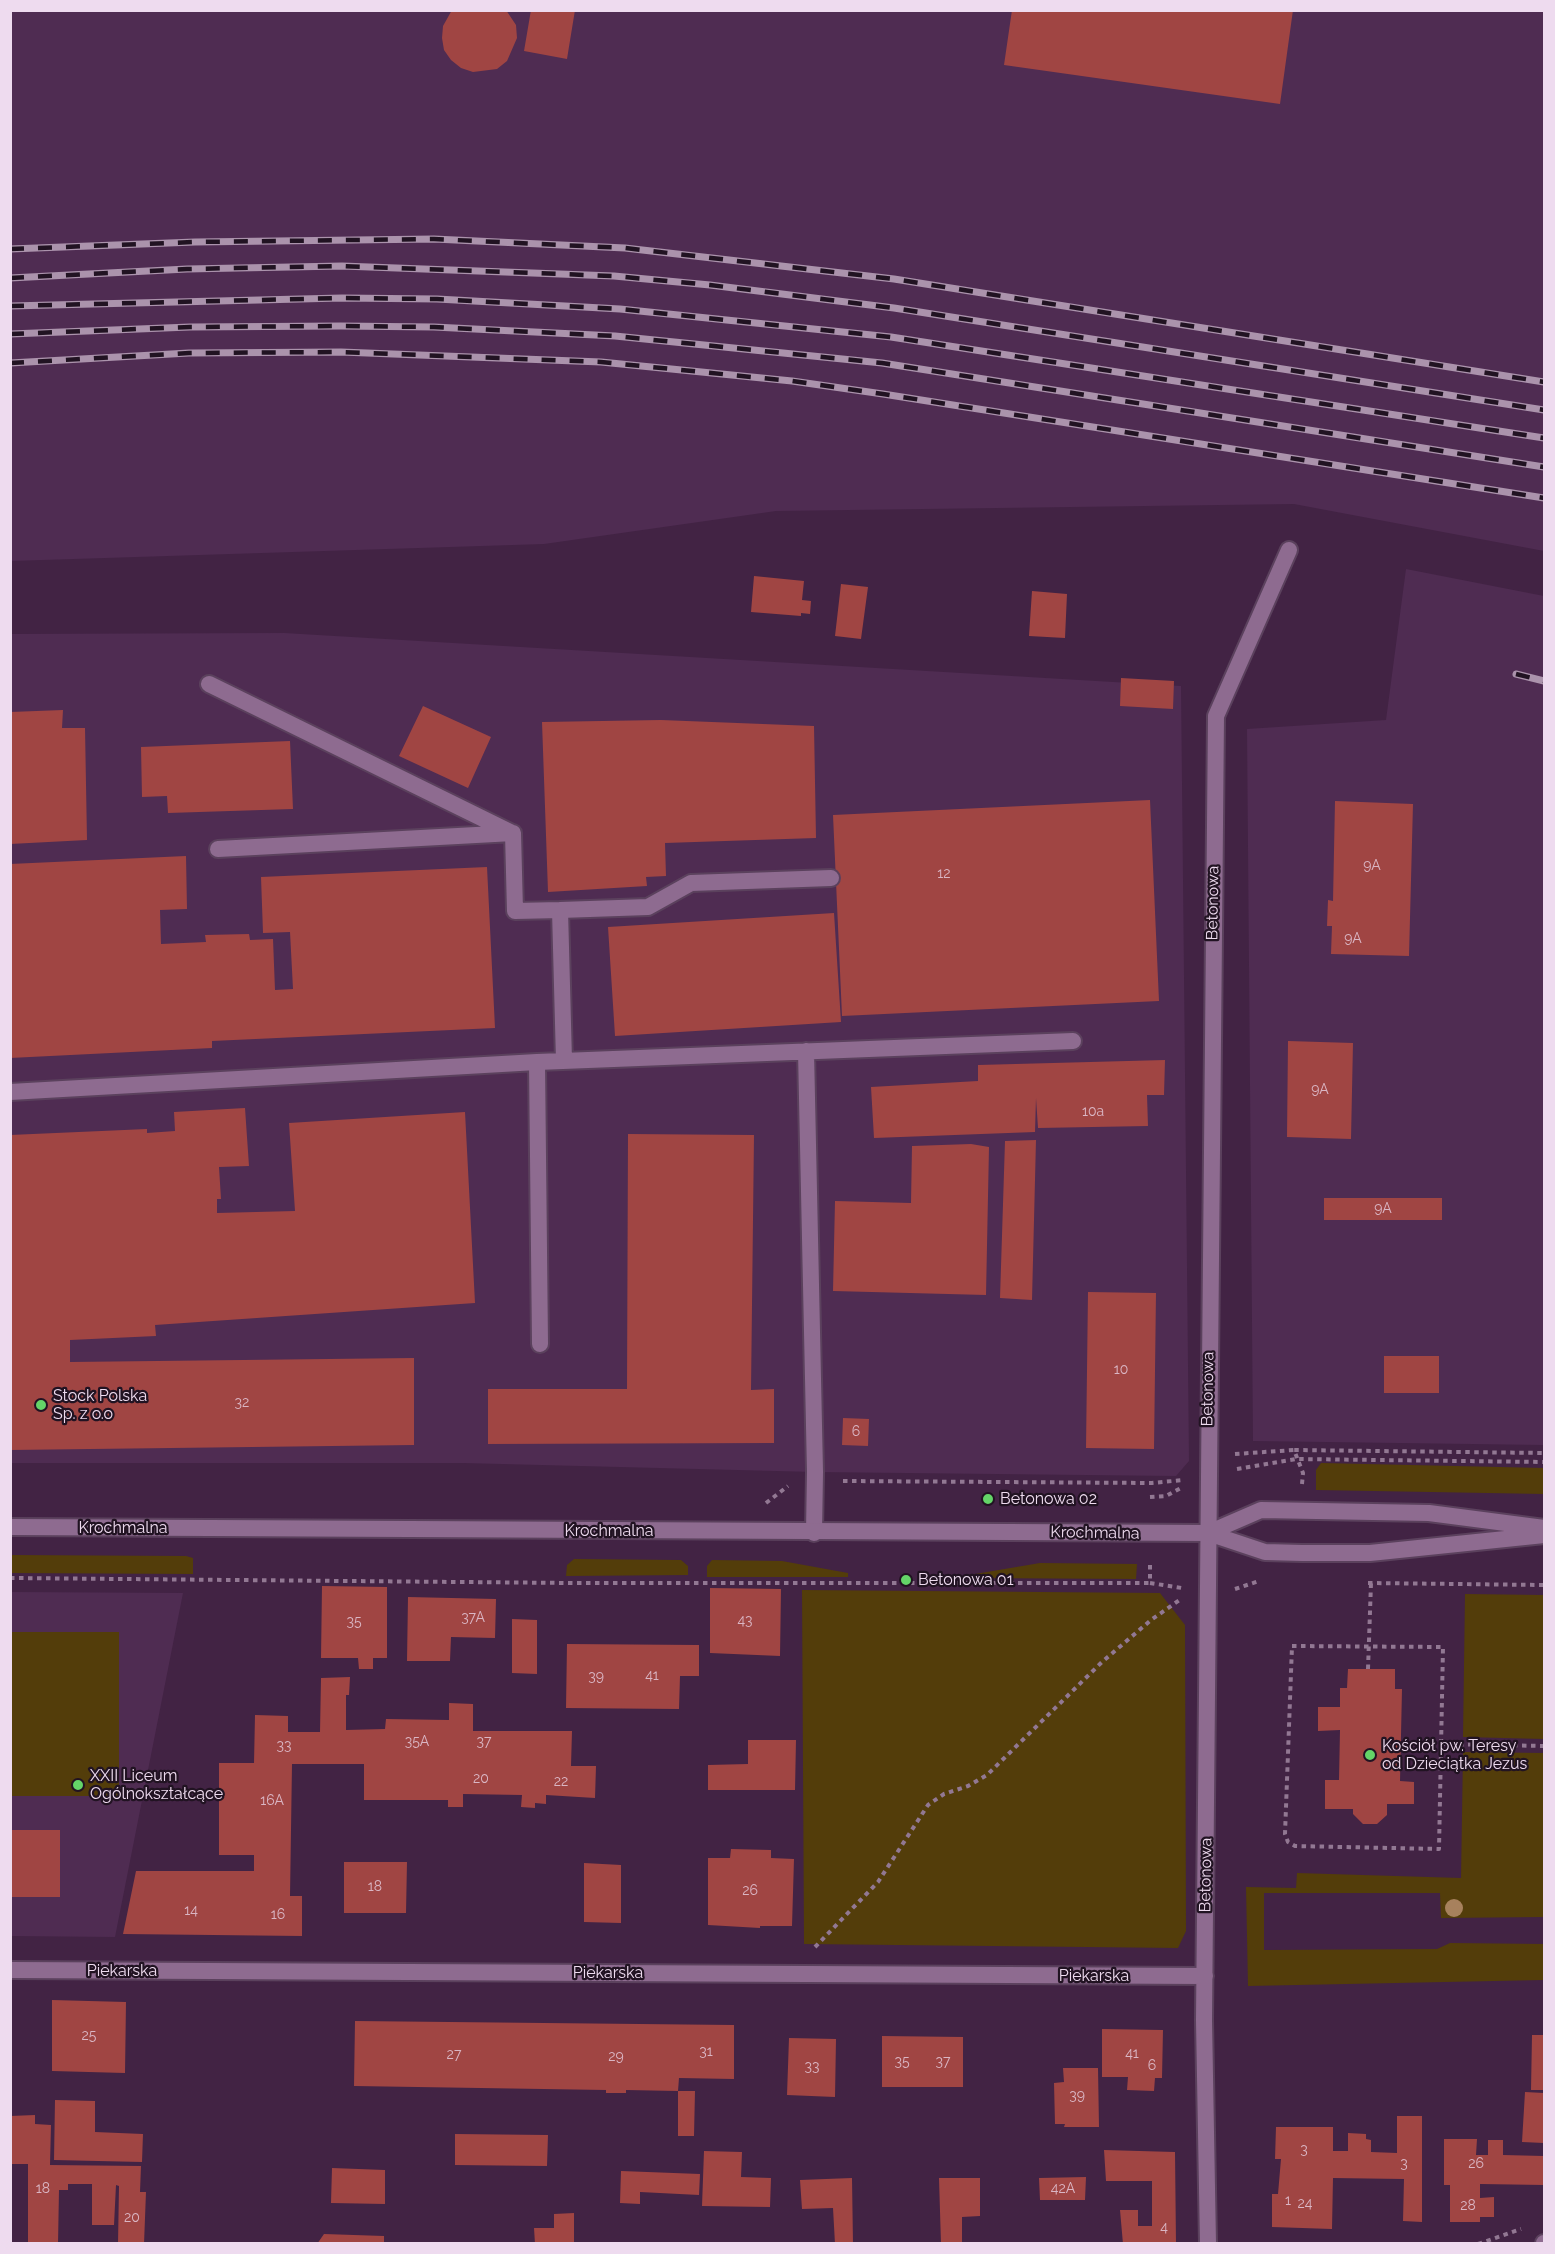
<!DOCTYPE html>
<html>
<head>
<meta charset="utf-8">
<style>
	body { margin:0 }
	#map { position:relative; width:1555px; height:2254px; overflow:hidden; background:#422344; font-family:Raleway,sans-serif }
	canvas { display:block }
	.frame { position:absolute; inset:0; border:12px solid #eedbef; pointer-events:none }
</style>
</head>
<body>
<div id="map">
<canvas width="1555" height="2254"></canvas>
<div class="frame"></div>
</div>
<script>
const ctx = document.querySelector('canvas').getContext('2d');
ctx.lineJoin = 'round';
function fill(path, color) { ctx.fillStyle = color; ctx.fill(path, 'evenodd'); }
const shape = rows => new Path2D(rows.map(r => 'M' + r).join(''));
function trace(path, color, width, dash) { ctx.strokeStyle = color; ctx.lineWidth = width; ctx.lineCap = dash ? 'butt' : 'round'; ctx.setLineDash(dash || []); ctx.stroke(path); }
function drawText(font, color, halo, rows, align = 'center') {
  ctx.font = font + ' Raleway,sans-serif'; ctx.lineWidth = 4.5; ctx.setLineDash([]); ctx.textBaseline = 'middle'; ctx.strokeStyle = halo; ctx.fillStyle = color; for (const [text, x, y, turn = 0] of rows) {
    ctx.save(); ctx.translate(x, y); ctx.rotate((+turn || 0) * Math.PI / 180); ctx.textAlign = isNaN(turn) ? turn : align; if (halo) ctx.strokeText(text, 0, 0); ctx.fillText(text, 0, 0); ctx.restore();
  }
}
fill(shape([
	[10,11,1544,11,1544,551,1294,504,776,511,544,544,11,561],
	[1406,569,1544,596,1544,1445,1253,1441,1247,729,1386,720],
	[284,633,1181,686,1189,1461,1176,1476,815,1472,463,1463,11,1463,10,634],
	[11,1592,183,1593,115,1937,11,1936]
]), '#4f2c52');
fill(shape([
	[1321,1463,1544,1468,1544,1494,1316,1490,1316,1470],
	[11,1555,186,1556,193,1558,193,1574,11,1573],
	[574,1559,681,1560,688,1566,688,1575,566,1576,567,1565],
	[712,1560,782,1561,848,1573,848,1577,707,1577,707,1566],
	[1040,1563,1137,1564,1136,1579,969,1578,969,1575],
	[802,1590,1160,1593,1185,1625,1186,1931,1178,1948,804,1944],
	[1465,1594,1544,1595,1544,1739,1463,1737],
	[11,1632,119,1632,119,1796,11,1796],
	[1463,1752,1544,1753,1544,1917,1441,1918,1440,1893,1264,1893,1264,1950,1437,1949,1450,1943,1544,1944,1544,1980,1248,1986,1246,1887,1296,1888,1297,1873,1461,1878]
]), '#533d0a');
fill(shape([
	[452,10,506,10,516,25,517,38,507,61,497,69,473,72,461,68,451,60,444,50,442,38,443,26],
	[531,10,575,10,567,59,524,51],
	[1012,10,1293,10,1280,104,1004,65],
	[754,576,804,581,802,600,811,601,810,614,801,613,801,616,751,612],
	[841,584,868,587,861,639,835,636],
	[1032,591,1067,594,1065,638,1029,636],
	[1121,678,1174,681,1173,709,1120,706],
	[423,706,491,737,468,788,399,756],
	[63,710,62,728,85,728,87,840,10,844,10,712],
	[661,720,814,726,816,838,665,843,666,876,646,877,647,886,548,892,542,722],
	[290,741,293,809,168,813,167,796,142,797,141,747],
	[1150,800,1159,1001,842,1016,833,815],
	[1335,801,1413,804,1409,956,1331,954,1332,926,1327,926,1328,900,1333,901],
	[186,856,187,909,160,910,161,944,206,942,205,935,249,934,250,940,273,939,275,990,293,989,290,932,263,933,261,877,487,867,495,1028,212,1041,212,1048,10,1058,10,864],
	[834,913,841,1022,615,1036,608,927],
	[1288,1041,1353,1043,1351,1139,1287,1137],
	[1165,1060,1164,1095,1147,1095,1148,1126,1038,1128,1036,1098,1035,1132,874,1138,871,1087,978,1081,978,1065],
	[245,1108,249,1166,219,1167,221,1199,217,1199,217,1213,295,1211,289,1123,465,1112,475,1303,155,1325,156,1336,70,1340,70,1362,414,1358,414,1445,10,1450,10,1135,147,1129,147,1133,175,1131,174,1112],
	[628,1134,754,1135,751,1390,774,1389,774,1443,488,1444,488,1389,627,1389],
	[1036,1140,1032,1300,1000,1298,1005,1141],
	[971,1144,989,1147,986,1295,833,1291,835,1201,911,1203,912,1146],
	[1324,1198,1442,1198,1442,1220,1324,1220],
	[1088,1292,1156,1293,1154,1449,1086,1448],
	[1384,1356,1439,1356,1439,1393,1384,1393],
	[843,1418,869,1419,868,1446,842,1445],
	[322,1586,387,1587,387,1658,373,1658,373,1669,359,1669,358,1658,321,1658],
	[710,1588,781,1589,780,1656,710,1653],
	[408,1597,496,1599,495,1638,451,1637,450,1661,407,1661],
	[512,1619,537,1620,537,1674,512,1673],
	[567,1644,699,1645,699,1676,680,1676,679,1709,566,1708],
	[1348,1669,1395,1669,1395,1689,1402,1689,1400,1781,1414,1782,1414,1804,1387,1804,1387,1815,1377,1824,1363,1824,1353,1814,1353,1809,1325,1809,1325,1780,1339,1780,1340,1730,1318,1731,1318,1707,1340,1707,1340,1688,1347,1688],
	[350,1677,349,1695,346,1695,346,1730,385,1729,386,1719,449,1720,449,1703,473,1704,473,1731,572,1731,571,1766,596,1766,595,1798,546,1795,546,1804,535,1803,535,1808,521,1807,522,1795,463,1794,463,1807,448,1807,448,1800,364,1800,364,1764,292,1764,290,1896,302,1896,302,1936,123,1934,136,1871,254,1871,254,1855,219,1855,219,1763,254,1763,255,1715,288,1716,288,1732,320,1732,321,1678],
	[748,1740,796,1740,795,1790,708,1790,708,1765,748,1764],
	[10,1830,60,1830,60,1897,10,1897],
	[731,1849,771,1850,771,1858,794,1859,792,1926,760,1926,760,1928,708,1925,708,1858,730,1858],
	[344,1862,407,1862,406,1913,344,1913],
	[584,1863,621,1865,621,1923,584,1922],
	[52,2000,126,2002,125,2073,52,2071],
	[355,2021,734,2025,734,2079,679,2078,678,2091,626,2090,626,2093,606,2093,606,2090,354,2086],
	[1102,2029,1163,2030,1162,2078,1155,2078,1154,2091,1127,2090,1128,2077,1102,2077],
	[1532,2035,1544,2035,1544,2090,1531,2090],
	[882,2036,963,2037,963,2087,882,2087],
	[789,2038,836,2039,835,2097,787,2095],
	[1063,2068,1098,2068,1099,2127,1064,2127,1065,2124,1055,2124,1054,2083,1064,2082],
	[678,2091,695,2091,694,2136,678,2136],
	[1525,2092,1544,2093,1544,2143,1522,2142],
	[55,2100,95,2101,95,2132,143,2134,142,2162,54,2160],
	[35,2115,35,2124,51,2125,50,2165,141,2166,140,2192,146,2192,144,2244,118,2244,119,2186,116,2185,114,2225,92,2225,92,2184,68,2184,68,2190,59,2190,58,2244,28,2244,28,2164,10,2164,10,2116],
	[1397,2116,1422,2116,1422,2222,1403,2221,1404,2179,1333,2178,1332,2229,1272,2227,1272,2194,1278,2194,1281,2159,1275,2159,1276,2127,1333,2127,1333,2151,1348,2151,1348,2133,1366,2134,1366,2139,1371,2140,1371,2152,1397,2153],
	[455,2134,548,2135,547,2166,455,2165],
	[1444,2139,1477,2139,1476,2155,1488,2155,1488,2140,1503,2140,1503,2155,1544,2156,1544,2185,1480,2184,1480,2198,1494,2197,1494,2217,1480,2217,1480,2222,1450,2222,1450,2185,1444,2185],
	[1104,2150,1175,2152,1176,2244,1123,2244,1120,2210,1138,2210,1138,2226,1152,2226,1152,2181,1106,2181],
	[704,2151,742,2152,741,2177,771,2178,770,2207,702,2206],
	[332,2168,385,2170,385,2204,331,2203],
	[621,2171,700,2174,699,2195,640,2192,640,2204,620,2203],
	[1086,2177,1085,2200,1040,2200,1039,2178],
	[852,2178,853,2244,835,2244,833,2208,802,2209,800,2180],
	[939,2178,980,2178,980,2216,962,2217,962,2244,941,2244],
	[574,2213,574,2244,535,2244,534,2228,554,2228,554,2214],
	[324,2234,384,2236,384,2244,317,2244]
]), '#a04543');
const service = shape([
	[209,684,512,833],
	[218,849,513,833,515,911,560,910,564,1061],
	[560,910,648,907,691,883,831,878],
	[806,1051,815,1472,814,1533],
	[537,1062,1073,1041],
	[10,1092,537,1062,540,1344]
]);
const minor = shape([
	[10,1527,1208,1533,1265,1552,1302,1553,1370,1553,1544,1535],
	[1208,1533,1261,1510,1429,1513,1544,1528],
	[10,1970,1205,1976],
	[1208,2244,1204,2020,1216,716,1289,550],
	[1544,2244,1544,2243]
]);
trace(service, '#5b415d', 20);
trace(minor, '#5b415d', 20);
trace(shape([
	[1235,1454,1294,1450],
	[1237,1469,1296,1459,1544,1462],
	[843,1481,1152,1483,1183,1480],
	[1302,1484,1303,1473,1294,1450,1544,1453],
	[1150,1497,1166,1496,1181,1488],
	[766,1503,788,1486],
	[1150,1565,1150,1583,1182,1588],
	[10,1578,573,1583,1150,1583],
	[1368,1583,1544,1585],
	[1235,1589,1259,1581],
	[1292,1646,1443,1647,1439,1849,1295,1846,1288,1842,1285,1834,1292,1646],
	[1368,1669,1371,1583],
	[1441,1744,1544,1746],
	[815,1947,878,1882,928,1805,944,1794,968,1786,987,1775,1102,1662,1151,1620,1181,1599],
	[1478,2244,1521,2229]
]), '#927893', 4, [4.5, 4.5]);
trace(service, '#8e6b90', 16);
trace(minor, '#8e6b90', 16);
const rail = shape([
	[10,249,195,242,434,239,625,248,894,279,1544,382],
	[10,278,187,269,342,266,614,276,710,285,894,308,1544,410],
	[10,306,342,298,437,299,620,309,891,337,1544,438],
	[10,334,190,327,341,326,434,327,615,336,882,363,1544,467],
	[10,363,189,353,341,352,601,362,792,381,883,394,1544,498],
	[1516,674,1544,681]
]);
trace(rail, '#ab93ac', 7);
trace(rail, '#211322', 4.5, [14]);
ctx.fillStyle = '#a7815d';
for (const [x, y] of [
	[1454,1908]
]) { ctx.beginPath(); ctx.arc(x, y, 9, 0, 2 * Math.PI); ctx.fill(); }
for (const [x, y, r, color] of [
	[41,1405,6,"#64d468"],
	[988,1499,6,"#64d468"],
	[906,1580,6,"#64d468"],
	[1370,1755,6,"#64d468"],
	[78,1785,6,"#64d468"]
]) { const dot = new Path2D(); dot.arc(x, y, r, 0, 2 * Math.PI); ctx.fillStyle = color; ctx.fill(dot); trace(dot, '#211322', 2); }
drawText('14px', '#dab6c4', null, [
	["9A",1372,866],
	["12",944,874],
	["9A",1353,939],
	["9A",1320,1090],
	["10a",1093,1112],
	["9A",1383,1209],
	["10",1121,1370],
	["32",242,1403],
	["6",856,1432],
	["37A",473,1618],
	["43",745,1621],
	["35",354,1622],
	["41",652,1676],
	["39",596,1677],
	["35A",417,1742],
	["37",484,1742],
	["33",284,1746],
	["20",481,1779],
	["22",561,1782],
	["16A",272,1801],
	["18",375,1887],
	["26",750,1891],
	["14",191,1911],
	["16",278,1915],
	["25",89,2036],
	["31",706,2052],
	["41",1132,2054],
	["27",454,2055],
	["29",616,2057],
	["35",902,2062],
	["37",943,2062],
	["6",1152,2066],
	["33",812,2067],
	["39",1077,2096],
	["3",1304,2150],
	["3",1404,2164],
	["26",1476,2164],
	["18",43,2189],
	["42A",1063,2189],
	["1",1288,2201],
	["24",1305,2204],
	["28",1468,2206],
	["20",132,2218],
	["4",1164,2228]
]);
drawText('16px', '#eedbef', '#211322', [
	["Betonowa",1213,903,-89],
	["Betonowa",1208,1389,-89],
	["Krochmalna",123,1528],
	["Krochmalna",609,1531],
	["Krochmalna",1095,1533,1],
	["Betonowa",1206,1875,-89],
	["Piekarska",122,1971],
	["Piekarska",608,1973],
	["Piekarska",1094,1976]
]);
drawText('16px', '#eedbef', '#211322', [
	["Stock Polska",53,1396],
	["Sp. z o.o",53,1414],
	["Betonowa 02",1000,1499],
	["Betonowa 01",918,1580],
	["Kościół pw. Teresy",1382,1746],
	["od Dzieciątka Jezus",1382,1764],
	["XXII Liceum",90,1776],
	["Ogólnokształcące",90,1794]
], 'left');
</script>
</body>
</html>
